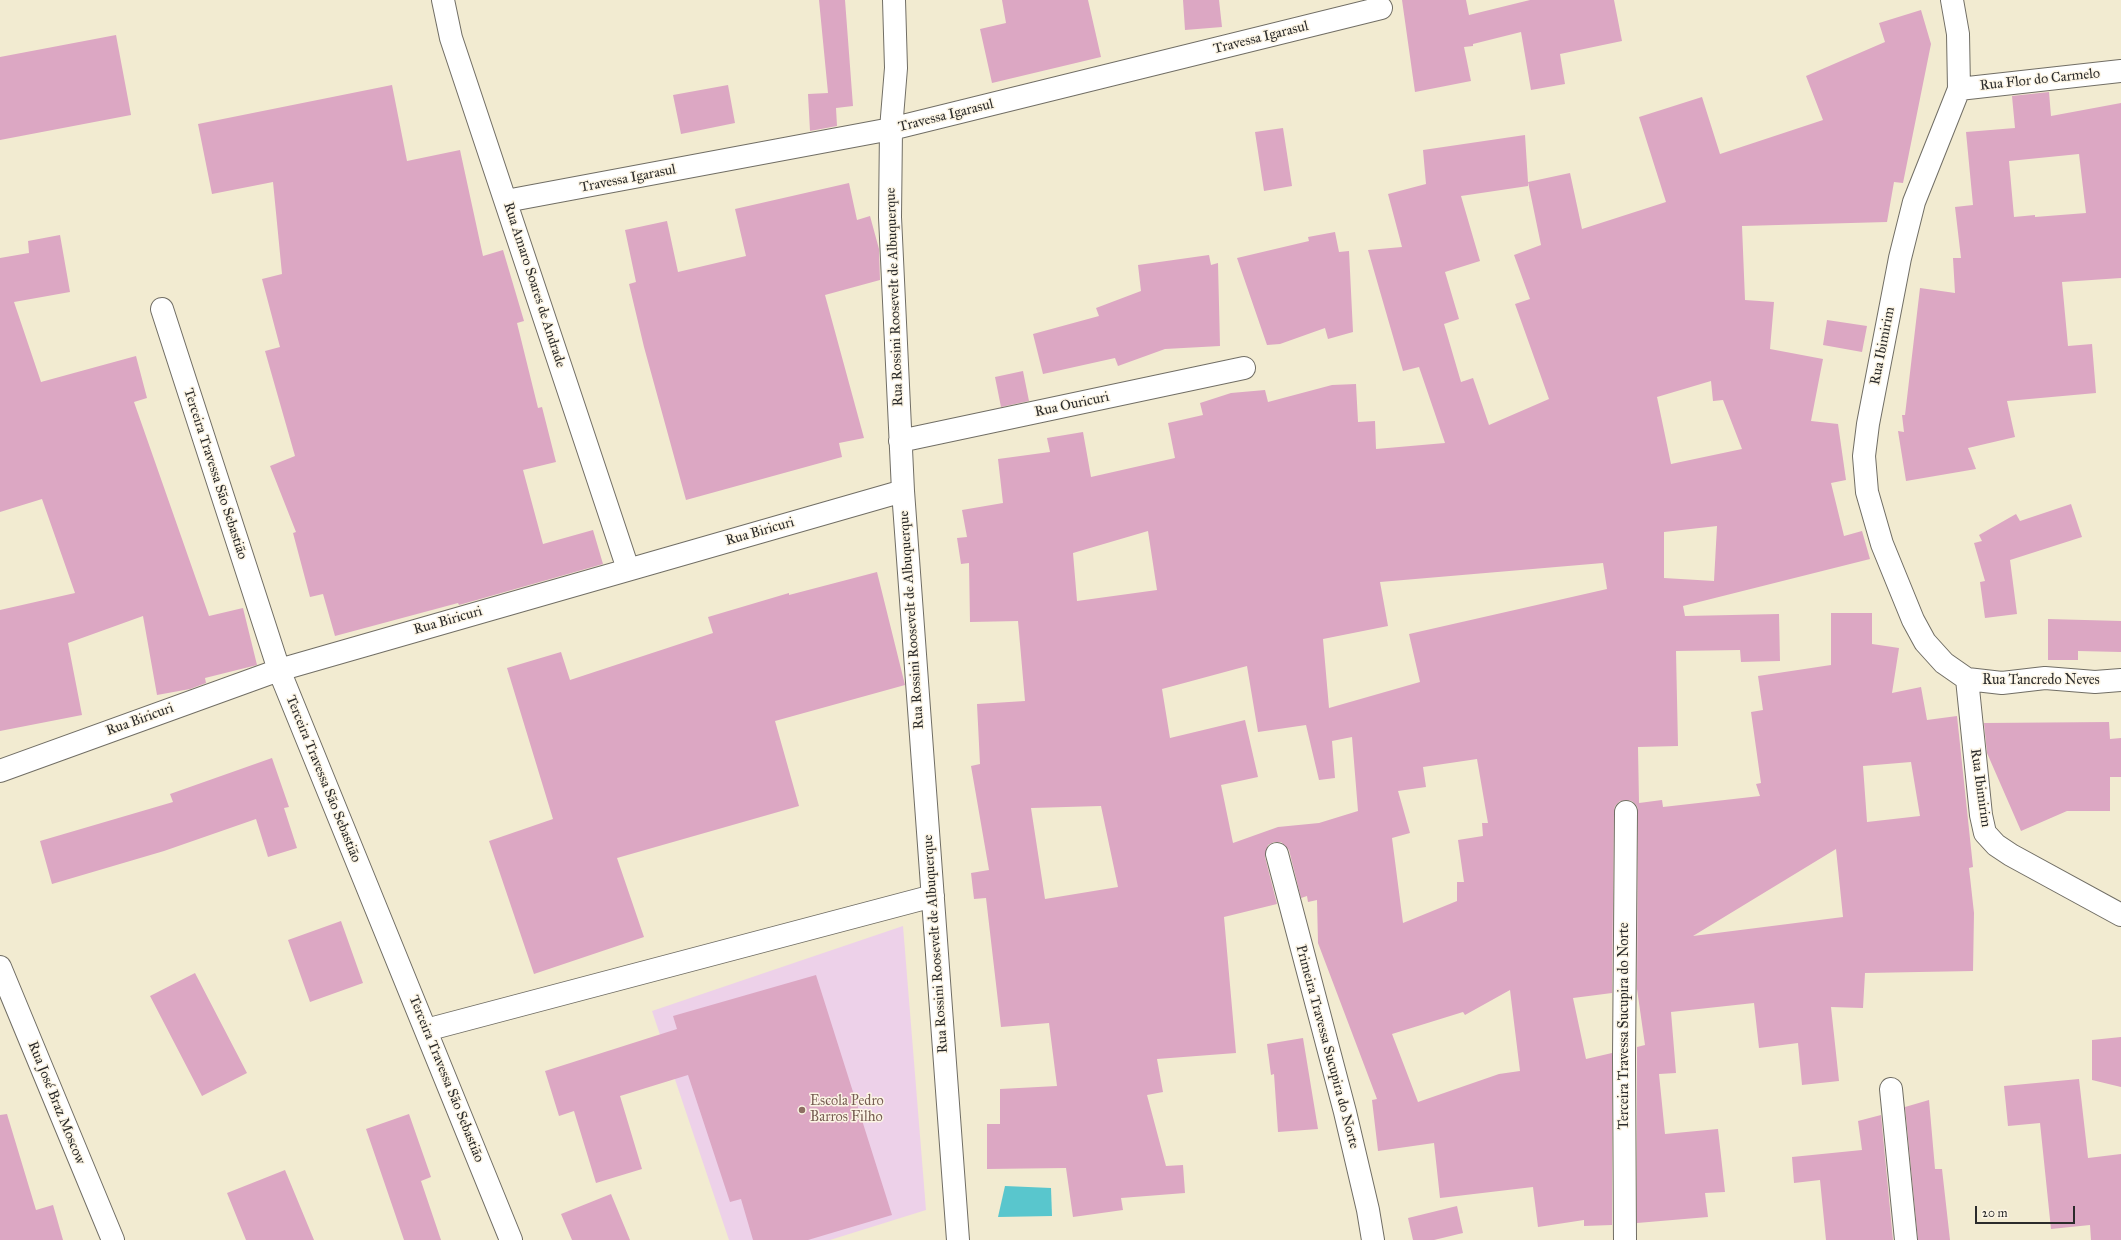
<!DOCTYPE html>
<html>
<head>
<meta charset="utf-8">
<style>
	body { margin:0 }
	#map { position:relative; width:2121px; height:1240px; overflow:hidden; background:#f2ebd1; font-family:"IM FELL Great Primer",serif }
	canvas { display:block }
	.scale { position:absolute; left:1975px; top:1206px; width:100px; height:18px; box-sizing:border-box; border:2px solid #2b2b2b; border-top:0; padding-left:5px; font-size:12px; line-height:14px; white-space:nowrap; color:#2b2b2b; -webkit-text-stroke:3px #fcf5e5; paint-order:stroke }
</style>
</head>
<body>
<div id="map">
<canvas width="2121" height="1240"></canvas>
<div class="scale">20 m</div>
</div>
<script>
const ctx = document.querySelector('canvas').getContext('2d');
ctx.lineJoin = 'round';
function fill(path, color) { ctx.fillStyle = color; ctx.fill(path, 'evenodd'); }
const shape = rows => new Path2D(rows.map(r => 'M' + r).join(''));
function trace(path, color, width, dash) { ctx.strokeStyle = color; ctx.lineWidth = width; ctx.lineCap = dash ? 'butt' : 'round'; ctx.setLineDash(dash || []); ctx.stroke(path); }
function drawText(font, color, halo, rows, align = 'center') {
  ctx.font = font + ' "IM FELL Great Primer",serif'; ctx.lineWidth = 3; ctx.setLineDash([]); ctx.textBaseline = 'middle'; ctx.strokeStyle = halo; ctx.fillStyle = color; for (const [text, x, y, turn = 0] of rows) {
    ctx.save(); ctx.translate(x, y); ctx.rotate((+turn || 0) * Math.PI / 180); ctx.textAlign = isNaN(turn) ? turn : align; if (halo) ctx.strokeText(text, 0, 0); ctx.fillText(text, 0, 0); ctx.restore();
  }
}
fill(shape([
	[903,926,926,1210,830,1240,729,1240,652,1011]
]), '#edd1e9');
fill(shape([
	[1005,1186,1051,1188,1052,1216,998,1217]
]), '#59c6cd');
fill(shape([
	[819,0,845,0,853,106,836,108,837,126,810,131,808,94,828,93],
	[1002,0,1088,0,1101,57,992,83,980,29,1006,23],
	[1183,0,1219,0,1222,27,1185,30],
	[1402,0,1466,0,1469,15,1530,0,1614,0,1622,41,1560,54,1565,84,1531,90,1521,32,1473,44,1473,46,1464,47,1471,81,1415,92],
	[1921,10,1931,44,1903,183,1894,182,1887,222,1742,226,1745,300,1774,302,1770,349,1823,359,1811,421,1838,424,1846,480,1831,483,1844,536,1862,531,1870,559,1683,606,1685,616,1779,614,1780,661,1741,662,1740,650,1676,651,1678,746,1638,747,1639,803,1662,800,1663,807,1760,796,1756,784,1761,783,1751,712,1763,710,1758,676,1831,665,1831,613,1872,613,1872,644,1899,648,1892,693,1921,687,1927,720,1957,716,1973,867,1969,868,1974,913,1973,971,1865,973,1863,1008,1831,1007,1839,1081,1802,1085,1798,1043,1759,1048,1754,1003,1671,1012,1676,1073,1659,1074,1665,1134,1718,1129,1725,1192,1705,1193,1708,1217,1637,1223,1637,1047,1645,1045,1637,989,1638,812,1637,806,1632,801,1626,800,1620,801,1615,806,1614,812,1612,993,1573,998,1586,1059,1612,1053,1612,1225,1584,1226,1584,1220,1538,1227,1533,1187,1440,1198,1434,1143,1378,1151,1372,1100,1377,1099,1318,943,1317,900,1308,902,1307,896,1301,898,1289,850,1281,842,1274,842,1268,845,1265,857,1277,904,1224,917,1236,1053,1157,1059,1163,1092,1147,1095,1166,1166,1183,1165,1185,1193,1121,1198,1123,1210,1073,1217,1066,1168,987,1169,987,1124,1000,1124,1000,1089,1057,1086,1049,1023,1001,1027,986,898,974,899,971,873,989,870,971,766,980,764,977,704,1025,701,1018,621,970,622,969,563,961,564,957,538,967,537,962,510,1003,503,998,459,1050,452,1047,438,1083,432,1091,477,1175,458,1168,423,1203,415,1200,403,1231,393,1265,390,1268,402,1332,385,1356,384,1358,422,1375,421,1376,449,1445,443,1419,367,1403,371,1368,250,1402,247,1388,194,1426,184,1423,150,1525,135,1528,182,1570,173,1582,229,1666,202,1639,117,1702,97,1720,154,1823,120,1806,76,1885,42,1879,23],
	[1528,182,1541,245,1514,255,1530,299,1515,304,1549,399,1489,425,1473,378,1461,382,1444,324,1459,319,1445,272,1480,261,1461,196,1528,186],
	[1711,381,1713,401,1723,400,1742,449,1671,464,1657,397],
	[1717,526,1714,581,1664,578,1664,532],
	[1148,531,1157,590,1077,601,1073,553],
	[1603,563,1607,589,1409,634,1420,682,1329,708,1323,639,1388,626,1380,582],
	[1247,666,1258,732,1306,725,1319,780,1335,778,1332,741,1352,737,1358,811,1319,823,1278,827,1233,843,1221,785,1258,777,1245,720,1170,738,1162,689],
	[1477,759,1488,823,1482,823,1483,836,1458,840,1464,882,1457,882,1457,901,1403,923,1392,838,1410,833,1398,791,1426,787,1423,767],
	[1911,762,1920,816,1867,822,1863,766],
	[1101,806,1118,887,1045,899,1031,808],
	[1836,849,1843,917,1693,936],
	[1510,990,1520,1071,1499,1074,1418,1102,1392,1034,1463,1012,1465,1015],
	[116,35,131,115,0,140,0,57],
	[392,85,407,161,460,150,483,256,503,250,524,321,517,323,538,408,542,407,556,462,523,470,543,544,593,530,603,564,459,605,458,603,335,636,323,594,310,597,293,533,296,532,270,466,295,456,265,351,280,347,262,279,282,274,273,182,212,194,198,124],
	[728,85,735,123,681,134,673,95],
	[2049,92,2051,116,2121,103,2121,278,2062,282,2068,346,2092,344,2096,393,2007,401,2015,437,1968,448,1976,469,1906,481,1898,431,1904,432,1902,415,1905,415,1920,288,1955,293,1953,258,1961,258,1955,207,1973,205,1966,132,2015,128,2012,96],
	[2079,154,2086,213,2035,217,2035,215,2014,217,2009,161],
	[1283,128,1292,186,1264,191,1255,132],
	[849,183,857,220,870,216,879,249,880,280,825,295,864,438,839,443,842,457,686,500,644,347,629,284,636,282,625,230,667,221,678,272,746,256,735,209],
	[1335,232,1339,252,1349,251,1353,332,1328,339,1325,328,1280,344,1267,345,1237,258,1309,241,1308,237],
	[60,235,70,292,14,302,41,382,136,356,147,398,134,402,209,616,243,608,257,665,205,678,206,683,190,689,157,695,143,616,68,643,82,715,0,731,0,610,75,593,42,499,0,512,0,258,29,253,28,241],
	[1209,255,1211,265,1218,263,1220,346,1165,349,1118,366,1115,358,1043,374,1033,334,1099,316,1096,308,1141,291,1138,265],
	[1827,320,1867,326,1862,352,1823,345],
	[1023,371,1029,401,1001,407,995,377],
	[2071,504,2082,537,2010,560,2017,614,1985,618,1980,582,1985,581,1974,543,1982,541,1979,535,2016,514,2020,521],
	[877,572,905,685,775,721,799,806,617,858,644,937,534,974,489,841,553,819,507,668,561,652,570,680,713,633,708,617,789,593,789,595],
	[2048,619,2121,621,2121,652,2078,651,2078,660,2048,660],
	[2109,722,2110,739,2121,738,2121,777,2110,777,2110,811,2067,811,2021,831,1987,753,1984,723],
	[272,758,289,807,284,808,297,848,268,857,256,819,164,851,52,884,40,841,173,802,170,794],
	[341,921,363,983,310,1002,288,940],
	[195,973,247,1073,202,1096,150,996],
	[816,975,892,1215,808,1240,753,1240,741,1199,730,1202,688,1075,620,1096,642,1169,596,1183,574,1111,559,1116,545,1071,677,1029,673,1016],
	[2121,1037,2121,1087,2092,1080,2092,1040],
	[1303,1038,1318,1129,1278,1132,1274,1074,1271,1075,1267,1044],
	[2079,1079,2088,1158,2121,1154,2121,1240,2091,1240,2090,1225,2051,1229,2040,1123,2008,1126,2004,1086],
	[1929,1100,1935,1169,1942,1169,1950,1240,1918,1240,1905,1107],
	[7,1114,36,1210,53,1205,63,1240,0,1240,0,1115],
	[409,1114,431,1177,421,1181,441,1240,404,1240,366,1129],
	[1881,1115,1893,1240,1826,1240,1820,1180,1794,1183,1792,1157,1862,1150,1858,1121],
	[285,1170,314,1240,246,1240,227,1193],
	[611,1194,630,1240,572,1240,561,1214],
	[1457,1206,1463,1233,1434,1240,1413,1240,1408,1218]
]), '#dca7c3');
const minor = shape([
	[443,0,451,38,628,569],
	[894,0,896,68,891,129,890,217,903,491,958,1240],
	[1952,0,1958,34,1959,89,1914,202,1900,258,1868,424,1864,456,1867,492,1882,544,1913,620,1925,642,1944,663,1967,679,2002,683,2045,678,2095,682,2121,680],
	[1959,89,2121,71],
	[506,201,891,129,1381,8],
	[162,309,279,670,511,1240],
	[900,441,1244,368],
	[1967,679,1981,815,1985,833,1996,845,2011,855,2121,915],
	[0,771,279,670,903,491],
	[1277,854,1345,1112,1368,1210,1373,1240],
	[0,967,113,1240],
	[426,1030,933,896],
	[1891,1089,1906,1240],
	[1625,1240,1624,1057,1626,812]
]);
trace(minor, '#716e65', 24);
trace(minor, '#fff', 22);
for (const [x, y, r, color] of [
	[802,1110,4,"#8d6e63"]
]) { const dot = new Path2D(); dot.arc(x, y, r, 0, 2 * Math.PI); ctx.fillStyle = color; ctx.fill(dot); trace(dot, '#fcf5e5', 1.5); }
drawText('14px', '#2b2b2b', '#fcf5e5', [
	["Travessa Igarasul",1261,38,-14],
	["Rua Flor do Carmelo",2040,80,-6],
	["Travessa Igarasul",946,116,-14],
	["Travessa Igarasul",628,179,-11],
	["Rua Amaro Soares de Andrade",534,285,72],
	["Rua Rossini Roosevelt de Albuquerque",895,297,-92],
	["Rua Ibimirim",1883,346,-79],
	["Rua Ouricuri",1072,405,-12],
	["Terceira Travessa São Sebastião",215,474,72],
	["Rua Biricuri",760,532,-16],
	["Rua Rossini Roosevelt de Albuquerque",912,620,-94],
	["Rua Biricuri",448,621,-16],
	["Rua Tancredo Neves",2041,681],
	["Rua Biricuri",140,720,-20],
	["Terceira Travessa São Sebastião",323,779,68],
	["Rua Ibimirim",1980,788,82],
	["Rua Rossini Roosevelt de Albuquerque",936,944,-94],
	["Terceira Travessa Sucupira do Norte",1625,1026,-90],
	["Primeira Travessa Sucupira do Norte",1327,1047,75],
	["Terceira Travessa São Sebastião",446,1079,68],
	["Rua José Braz Moscow",56,1103,68]
]);
drawText('14px', '#785e54', '#fcf5e5', [
	["Escola Pedro",810,1102],
	["Barros Filho",810,1118]
], 'left');
</script>
</body>
</html>
